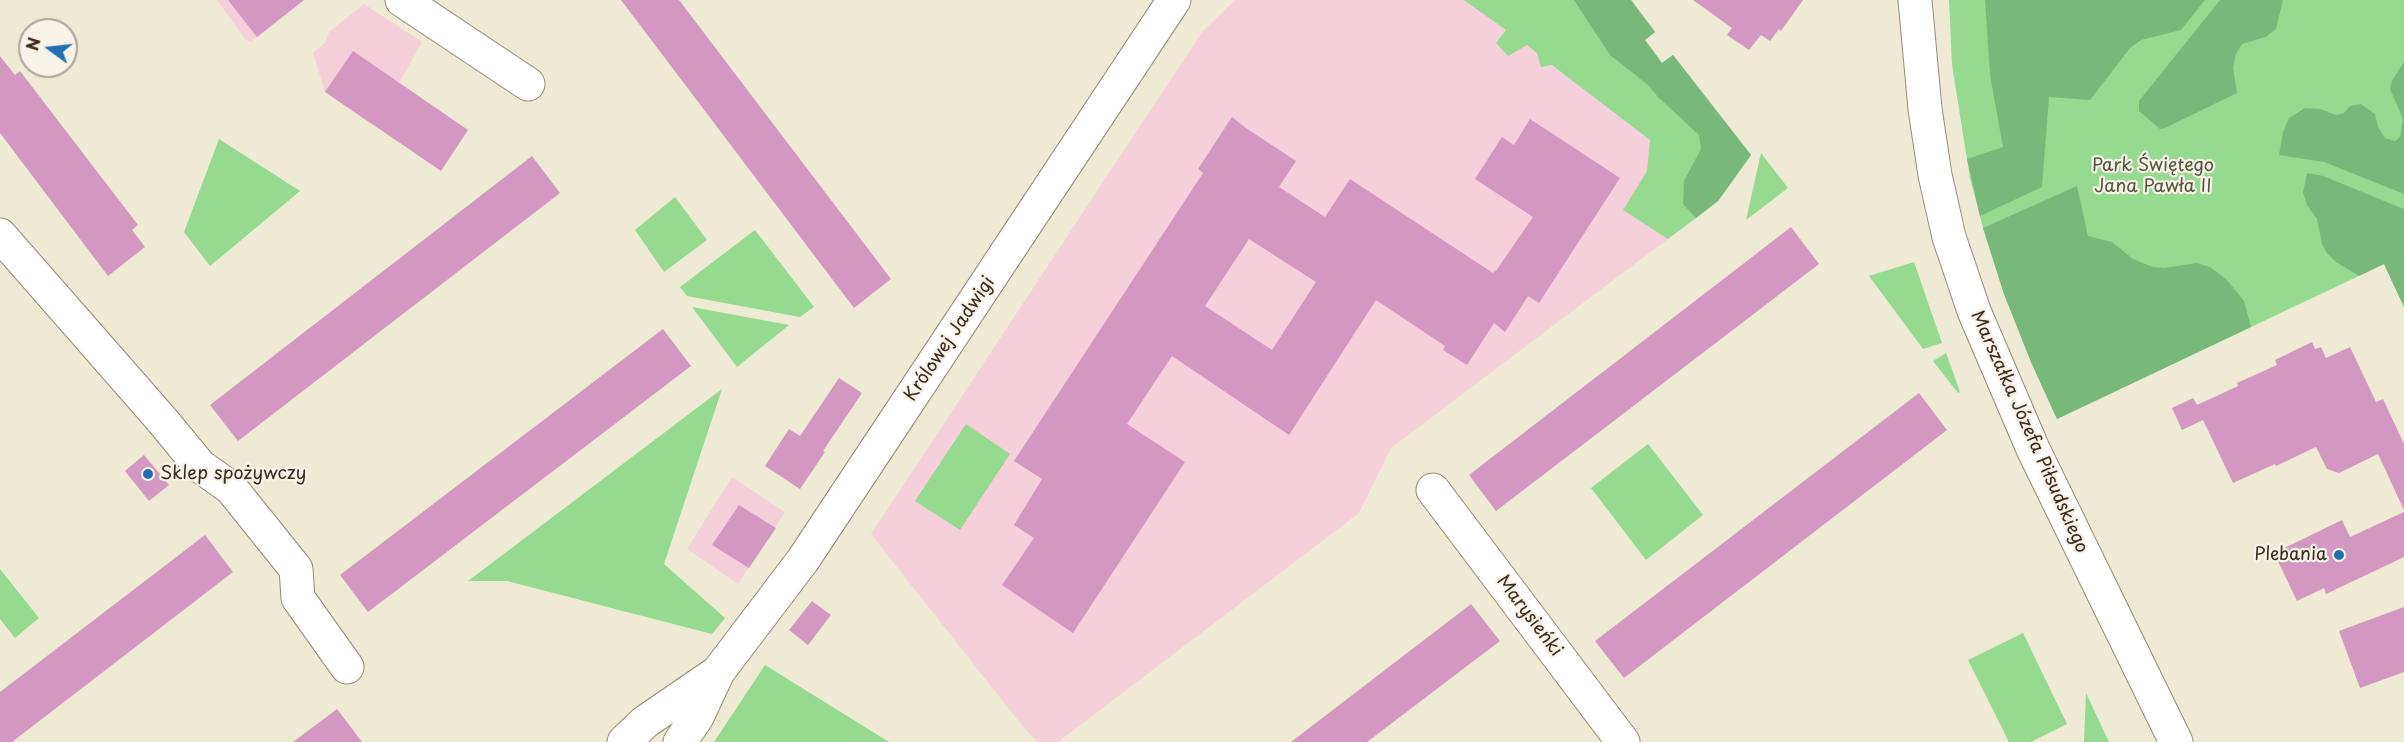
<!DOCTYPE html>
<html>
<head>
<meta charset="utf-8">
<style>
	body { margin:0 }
	#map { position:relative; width:2404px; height:742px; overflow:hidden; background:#efead3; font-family:"Playpen Sans",sans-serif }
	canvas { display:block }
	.north { position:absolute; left:18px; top:18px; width:60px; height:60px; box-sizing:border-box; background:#f7f3e8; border:2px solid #aca397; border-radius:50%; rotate:285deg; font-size:16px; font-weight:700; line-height:24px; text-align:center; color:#3b2a1e }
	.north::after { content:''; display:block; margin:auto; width:21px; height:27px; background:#1f6fb2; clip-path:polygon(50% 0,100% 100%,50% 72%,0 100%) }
</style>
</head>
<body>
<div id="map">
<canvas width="2404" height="742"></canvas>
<div class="north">N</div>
</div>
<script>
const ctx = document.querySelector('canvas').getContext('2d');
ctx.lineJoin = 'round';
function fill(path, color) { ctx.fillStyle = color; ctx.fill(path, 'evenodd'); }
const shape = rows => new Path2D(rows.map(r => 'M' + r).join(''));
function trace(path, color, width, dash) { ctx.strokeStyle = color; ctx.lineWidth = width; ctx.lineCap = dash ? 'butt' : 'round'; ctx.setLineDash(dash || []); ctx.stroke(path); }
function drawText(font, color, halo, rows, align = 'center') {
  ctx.font = font + ' "Playpen Sans",sans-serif'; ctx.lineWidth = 4.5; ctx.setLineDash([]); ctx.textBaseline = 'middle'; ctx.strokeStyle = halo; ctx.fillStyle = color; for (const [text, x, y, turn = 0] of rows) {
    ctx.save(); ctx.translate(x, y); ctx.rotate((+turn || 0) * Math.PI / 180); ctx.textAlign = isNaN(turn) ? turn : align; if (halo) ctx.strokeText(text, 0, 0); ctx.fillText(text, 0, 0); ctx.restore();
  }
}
fill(shape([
	[217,0,304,0,251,42,246,40],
	[1235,0,1631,0,1655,32,1645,40,1662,63,1673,55,1751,155,1718,201,1391,448,1359,513,1058,742,1038,742,1024,728,871,534,1202,32],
	[364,4,422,42,399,83,371,124,325,92,313,53,326,42,329,32],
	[732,477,785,512,738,584,687,549]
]), '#f5cfda');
fill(shape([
	[1464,0,1631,0,1655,32,1645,40,1662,63,1673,55,1751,155,1718,201,1668,239,1623,210,1647,171,1650,140,1552,65,1541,67,1537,53,1527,45,1508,56,1496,43,1506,30],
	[1949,0,2404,0,2404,307,2384,264,2057,419,2031,362,2004,294,1983,228,1970,178,1952,65],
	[219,139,300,191,210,266,184,232],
	[1761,153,1788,188,1746,220],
	[675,197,707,240,664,272,635,230],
	[755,230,814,307,800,317,687,296,680,287],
	[1914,262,1942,343,1923,349,1869,276],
	[692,307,789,325,737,367],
	[1946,353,1960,392,1958,393,1933,361],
	[722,389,664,564,725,618,712,634,507,581,468,581],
	[966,424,1010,454,960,530,915,501],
	[1648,444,1703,515,1646,560,1591,488],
	[0,569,39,618,15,638,0,619],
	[2023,633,2067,724,2031,742,2009,742,1968,660],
	[765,665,889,742,714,742],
	[2086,693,2109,742,2084,742]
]), '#96d991');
fill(shape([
	[1574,0,1631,0,1655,32,1645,40,1662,63,1673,55,1751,155,1718,201,1696,218,1683,204,1684,181,1701,149,1699,135,1657,96,1648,85,1610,55],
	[1985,0,2205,0,2181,30,2141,40,2130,48,2090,100,2049,97,2042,187,1980,216,1967,159,2003,147,1990,75],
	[2220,0,2283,0,2276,29,2266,37,2242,44,2236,54,2233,67,2237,93,2165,128,2160,129,2139,111,2139,101],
	[2404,62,2404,194,2324,162,2279,155,2283,132,2289,118,2305,108,2320,109,2336,115,2344,113,2350,106,2361,104,2375,114,2378,127,2385,138,2395,141,2400,137,2403,119,2390,89,2392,81],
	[2307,173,2323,176,2404,209,2404,307,2384,264,2359,276,2336,262,2327,253,2322,244,2317,219,2307,205,2303,192],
	[2077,186,2088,236,2112,242,2133,259,2153,267,2164,268,2197,263,2210,267,2226,279,2244,301,2251,327,2057,419,2031,362,2004,294,1983,228]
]), '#78b97b');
fill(shape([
	[228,0,304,0,257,37],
	[621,0,679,0,891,279,854,308],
	[1693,0,1803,0,1781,31,1779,29,1770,41,1761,35,1749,50,1727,35,1732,28],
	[353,51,468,130,441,171,325,92],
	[0,56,15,75,20,71,138,225,132,230,145,247,108,276,0,133],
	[1232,117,1246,128,1296,161,1279,187,1325,217,1350,179,1493,273,1495,270,1496,271,1533,217,1475,179,1502,137,1514,145,1530,119,1620,178,1539,303,1528,296,1505,332,1494,323,1467,365,1443,350,1445,346,1376,300,1289,435,1172,356,1127,424,1185,462,1073,633,1002,585,1034,538,1014,525,1042,479,1014,461,1203,173,1198,169],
	[1249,239,1316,282,1272,350,1205,306],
	[532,156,560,193,238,441,210,405],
	[1791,227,1819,264,1496,511,1469,475],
	[663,329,691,366,368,612,340,575],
	[2312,342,2315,349,2321,347,2326,358,2350,347,2376,402,2383,399,2404,444,2404,510,2378,454,2339,473,2327,469,2316,447,2276,466,2275,464,2233,483,2203,420,2182,430,2172,408,2193,398,2197,405,2238,386,2237,383,2277,365,2275,360],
	[839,378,862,393,823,451,825,452,800,489,765,466,789,429,800,436],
	[1919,393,1947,430,1624,678,1595,641],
	[144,455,169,485,149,501,125,471],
	[739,505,776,528,749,568,712,545],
	[2404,512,2404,557,2326,594,2324,588,2297,601,2274,553,2342,520,2350,537],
	[205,535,233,572,12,742,0,742,0,692],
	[812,601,831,615,808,645,789,630],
	[1471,604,1500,641,1367,742,1291,742],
	[2404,607,2404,672,2360,688,2339,631],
	[337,709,362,742,293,742]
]), '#d398c2');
const minor = shape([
	[402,0,528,84],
	[0,235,162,420,200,466,231,488,296,569,298,598,347,667],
	[1433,490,1623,742],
	[624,742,645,722,718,672],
	[680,742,697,717,718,672,803,560,1174,0]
]);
const tertiary = shape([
	[1915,0,1925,109,1935,175,1949,237,1974,311,2033,449,2176,742]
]);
trace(minor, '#958a78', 35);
trace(tertiary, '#958a78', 35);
trace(minor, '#fff', 33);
trace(tertiary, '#fff', 33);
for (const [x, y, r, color] of [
	[148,474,6,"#1f6fb2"],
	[2339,555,6,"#1f6fb2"]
]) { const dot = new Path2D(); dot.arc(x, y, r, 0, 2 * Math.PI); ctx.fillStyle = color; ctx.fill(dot); trace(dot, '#f7f3e8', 2); }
drawText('18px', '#52563b', '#f7f3e8', [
	["Park Świętego",2153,166],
	["Jana Pawła II",2153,187]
]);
drawText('18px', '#3b2a1e', '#f7f3e8', [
	["Królowej Jadwigi",950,339,-56],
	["Marszałka Józefa Piłsudskiego",2029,432,66],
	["Marysieńki",1529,616,53]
]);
drawText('18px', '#3b2a1e', '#f7f3e8', [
	["Sklep spożywczy",160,474],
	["Plebania",2327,555,"right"]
], 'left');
</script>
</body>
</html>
